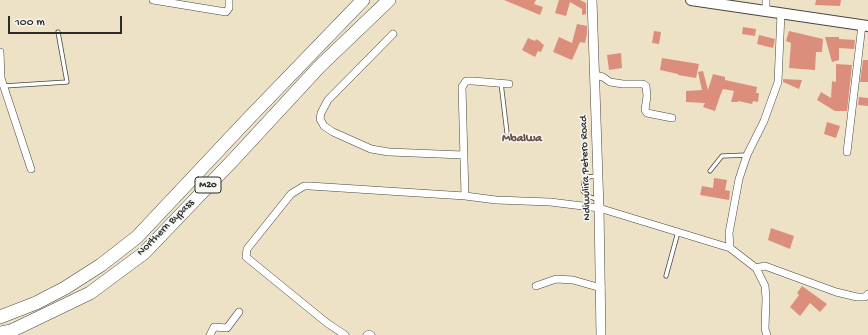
<!DOCTYPE html>
<html>
<head>
<meta charset="utf-8">
<style>
	body { margin:0 }
	#map { position:relative; width:868px; height:335px; overflow:hidden; background:#ede2c5; font-family:"Gochi Hand",sans-serif }
	canvas { display:block }
	.scale { position:absolute; left:8px; top:16px; width:114px; height:18px; box-sizing:border-box; border:2px solid #2b2b2b; border-top:0; padding-left:5px; font-size:12px; line-height:14px; white-space:nowrap; color:#2b2b2b; -webkit-text-stroke:3px #f6f6f2; paint-order:stroke }
</style>
</head>
<body>
<div id="map">
<canvas width="868" height="335"></canvas>
<div class="scale">100 m</div>
</div>
<script>
const ctx = document.querySelector('canvas').getContext('2d');
ctx.lineJoin = 'round';
function fill(path, color) { ctx.fillStyle = color; ctx.fill(path, 'evenodd'); }
const shape = rows => new Path2D(rows.map(r => 'M' + r).join(''));
function trace(path, color, width, dash) { ctx.strokeStyle = color; ctx.lineWidth = width; ctx.lineCap = dash ? 'butt' : 'round'; ctx.setLineDash(dash || []); ctx.stroke(path); }
function drawText(font, color, halo, rows, align = 'center') {
  ctx.font = font + ' "Gochi Hand",sans-serif'; ctx.lineWidth = 3; ctx.setLineDash([]); ctx.textBaseline = 'middle'; ctx.strokeStyle = halo; ctx.fillStyle = color; for (const [text, x, y, turn = 0] of rows) {
    ctx.save(); ctx.translate(x, y); ctx.rotate((+turn || 0) * Math.PI / 180); ctx.textAlign = isNaN(turn) ? turn : align; if (halo) ctx.strokeText(text, 0, 0); ctx.fillText(text, 0, 0); ctx.restore();
  }
}
fill(shape([
	[504,0,536,0,534,4,543,7,540,15],
	[559,0,580,0,586,3,586,14,582,15,582,9,570,2,566,16,555,13],
	[816,0,841,0,840,6,815,5],
	[577,24,587,26,587,34,585,43,580,42,572,60,553,52,559,37,572,43],
	[743,27,756,29,755,36,742,34],
	[654,31,661,32,659,44,652,43],
	[789,31,823,39,822,52,816,52,815,70,789,68,791,43,786,41],
	[759,35,775,39,773,48,757,44],
	[825,37,839,37,839,39,855,40,854,49,839,48,839,60,832,62],
	[528,38,535,41,536,39,541,42,541,43,544,45,541,52,538,51,535,57,522,50],
	[621,53,622,68,609,70,607,55],
	[662,58,699,64,696,78,678,75,678,74,660,70],
	[863,60,868,60,868,82,860,82],
	[836,64,852,65,847,111,835,111,817,100,821,92,831,98,832,81,836,82],
	[703,71,708,90,713,74,725,77,725,80,757,87,756,93,759,93,758,102,753,101,752,104,738,101,738,102,731,102,734,91,723,89,720,96,715,111,703,107,705,103,686,102,686,91,702,90,698,72],
	[783,79,802,80,799,89,783,82],
	[859,97,868,98,868,106,858,105],
	[827,122,840,126,836,138,824,134],
	[714,178,727,180,725,190,730,191,729,200,700,195,702,186,713,188],
	[771,228,794,236,790,249,768,240],
	[802,286,827,304,820,312,810,303,800,316,790,307,799,295,797,293]
]), '#dc8e7c');
const service = shape([
	[501,83,507,133],
	[4,86,67,82,58,32],
	[710,171,722,156,747,155],
	[597,176,588,177,584,182,583,191,588,196,598,200],
	[666,276,678,232]
]);
const minor = shape([
	[153,0,226,12,229,8,229,0],
	[766,11,766,0],
	[393,34,328,100,321,113,320,119,324,126,333,132,371,149,389,152,463,155],
	[0,52,1,78,31,169],
	[595,75,603,77,610,82,623,84,643,84,646,86,647,96,645,110,647,113,672,118],
	[509,84,473,81,466,81,462,87,465,196,496,200,550,202,599,208,730,248],
	[847,152,862,25],
	[756,268,765,266,836,292,857,297,865,297,868,294],
	[536,286,556,279,573,280,601,288],
	[210,335,214,327,227,328,239,312],
	[345,335,327,323,246,257,247,249,291,194,304,186,310,186,465,196],
	[367,335,369,334,371,335],
	[767,335,765,329,766,298,765,286,756,268,730,248,729,233,739,179,747,155,764,121,778,82,781,13]
]);
const tertiary = shape([
	[592,0,599,208,601,335]
]);
const secondary = shape([
	[691,0,868,26]
]);
const motorway = shape([
	[0,317,36,303,65,288,101,265,137,237,248,119,363,0],
	[0,333,11,331,90,293,144,253,234,159,320,66,389,0]
]);
trace(service, '#484642', 5);
trace(minor, '#484642', 8);
trace(tertiary, '#484642', 10);
trace(secondary, '#484642', 12);
trace(motorway, '#484642', 14);
trace(service, '#fff', 3.5);
trace(minor, '#fff', 7);
trace(tertiary, '#fff', 9);
trace(secondary, '#fff', 10);
trace(motorway, '#fff', 13);
for (const [x, y, w] of [
	[208,185,26]
]) { const box = new Path2D(); box.roundRect(x - w / 2, y - 8, w, 16, 3); ctx.fillStyle = '#f6f6f2'; ctx.fill(box); trace(box, '#2b2b2b', 1); }
drawText('bold 10px', '#2b2b2b', null, [
	["M20",208,185]
]);
drawText('11px', '#2b2b2b', '#f6f6f2', [
	["Ndiwulira Petero Road",586,168,-92],
	["Northern Bypass",166,228,-45]
]);
drawText('bold 12px', '#694e47', '#f6f6f2', [
	["Mbalwa",522,139]
]);
</script>
</body>
</html>
